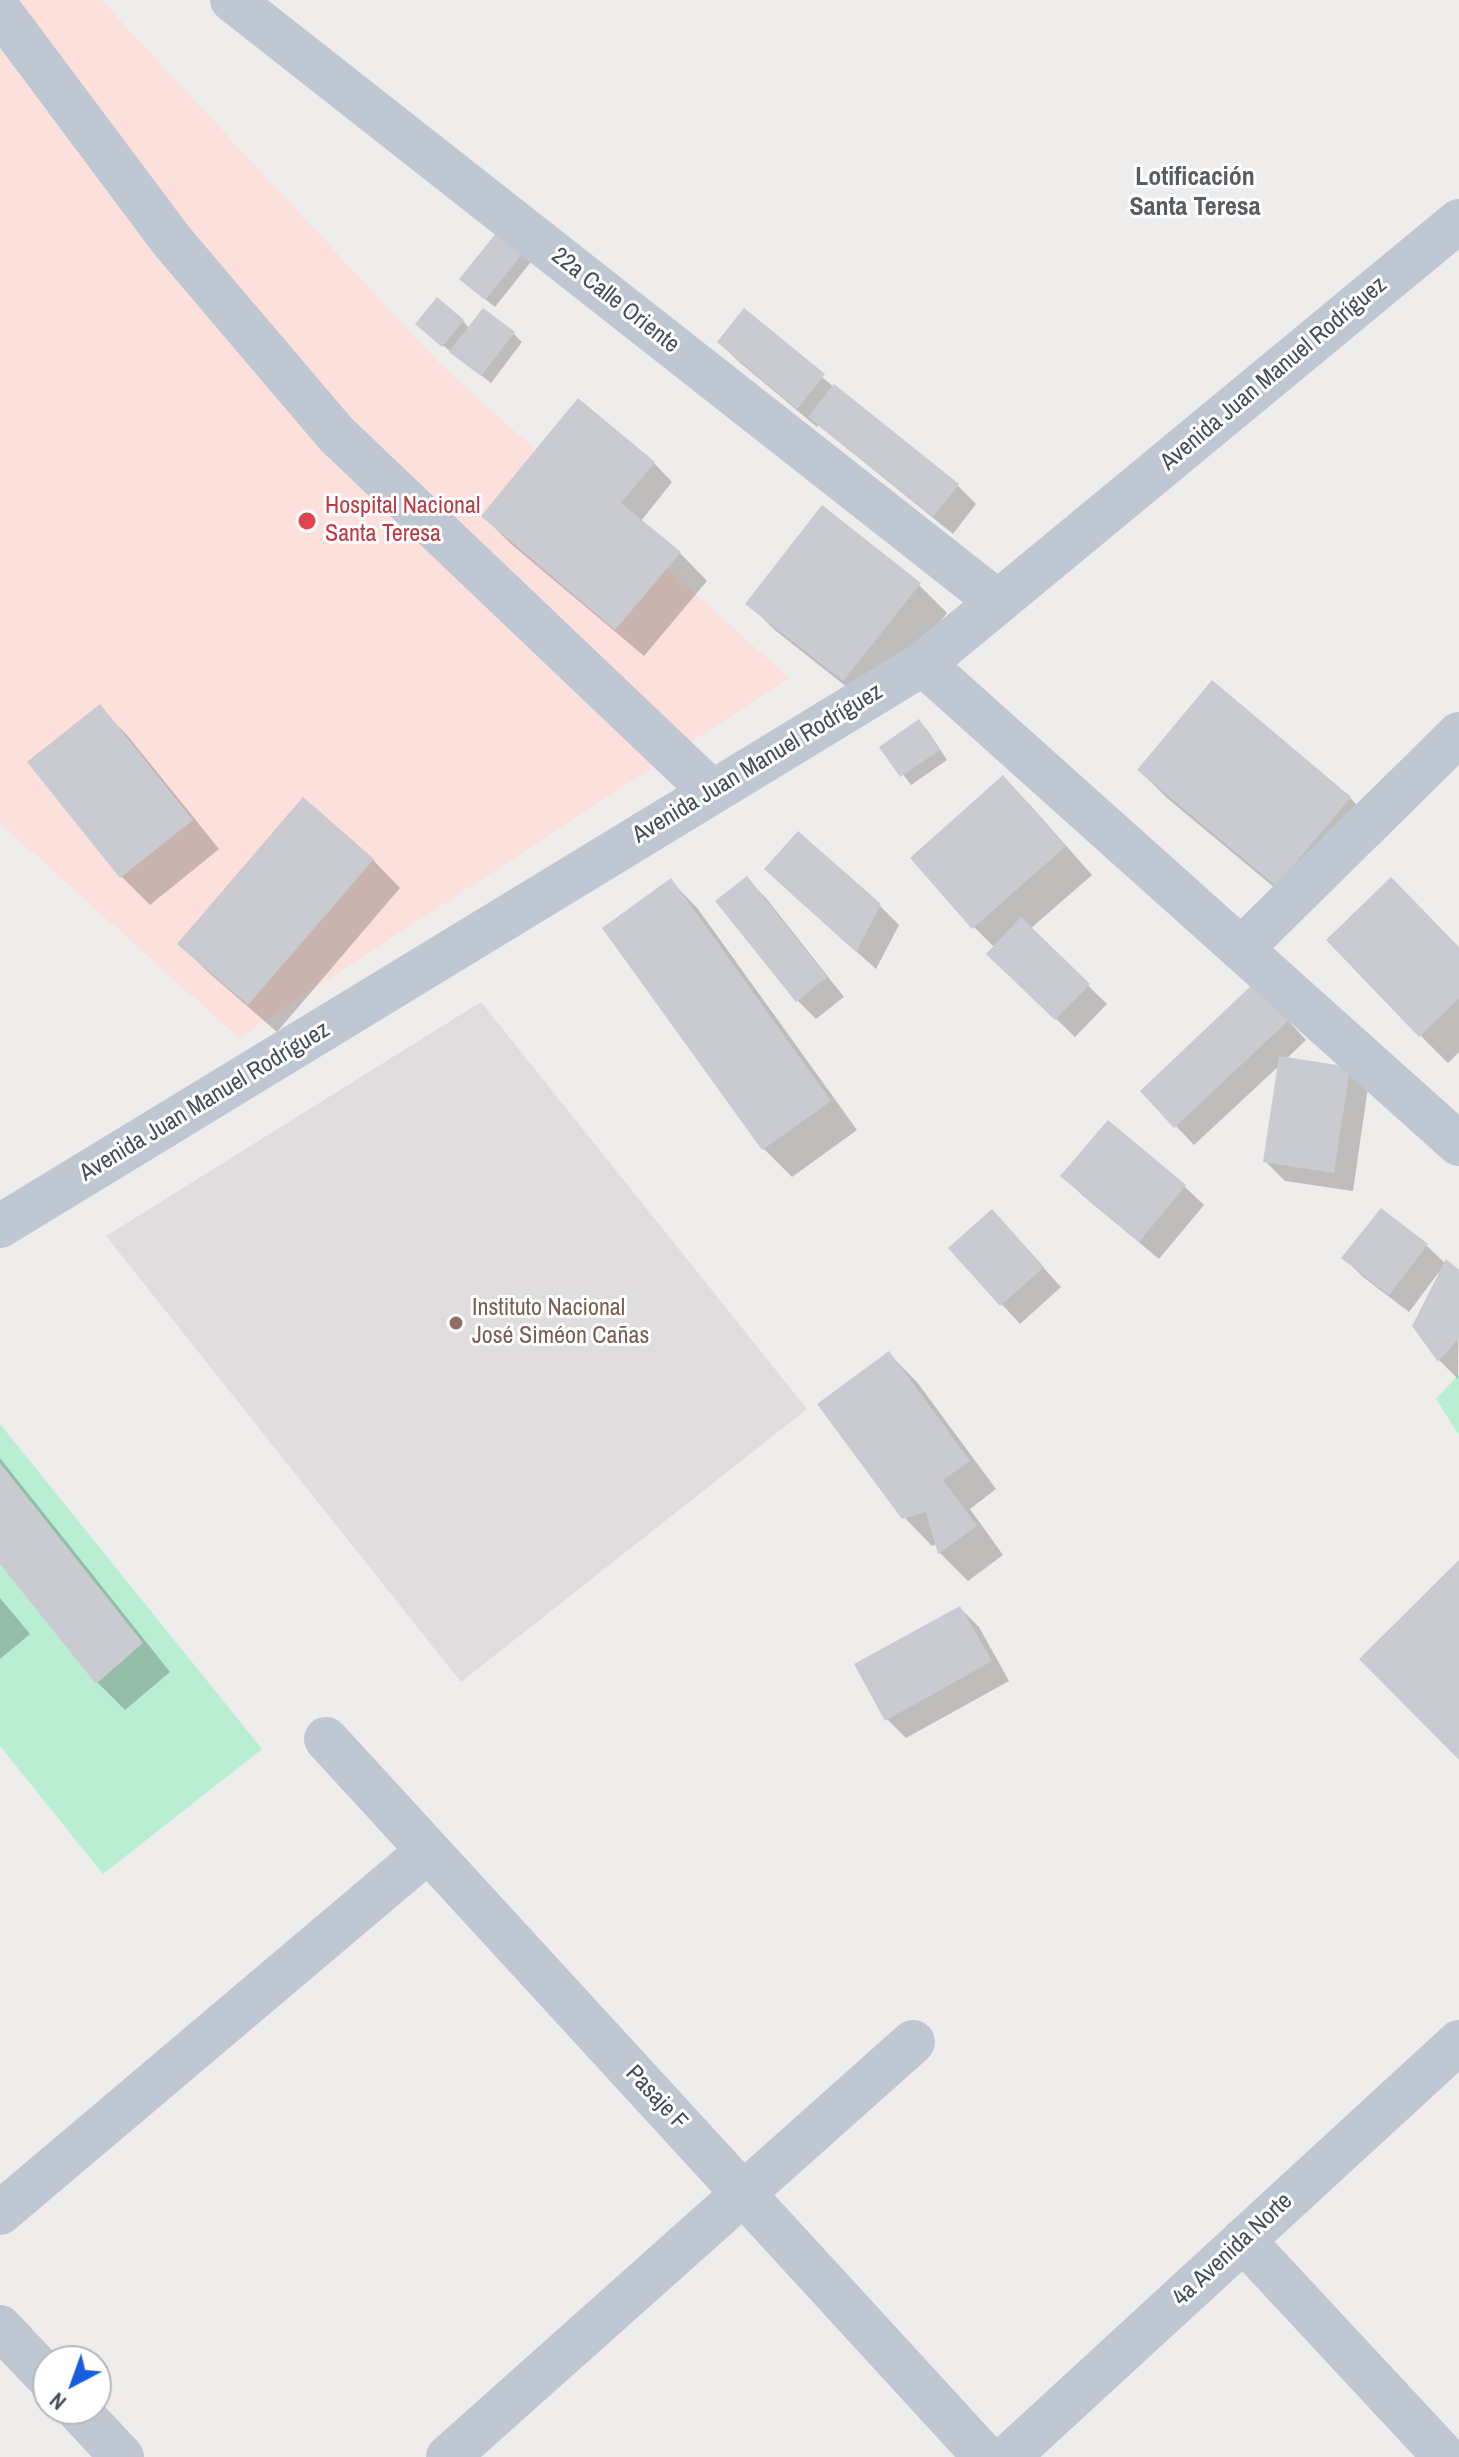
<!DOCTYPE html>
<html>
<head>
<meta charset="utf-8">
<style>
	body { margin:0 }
	#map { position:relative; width:1459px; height:2457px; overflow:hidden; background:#efecec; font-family:"Archivo Narrow",sans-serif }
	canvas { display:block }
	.north { position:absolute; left:32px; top:2345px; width:80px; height:80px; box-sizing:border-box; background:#fff; border:2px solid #b4b8bd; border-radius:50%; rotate:221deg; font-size:22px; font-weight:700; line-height:32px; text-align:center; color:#444e5a }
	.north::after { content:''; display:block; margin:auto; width:28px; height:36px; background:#175ede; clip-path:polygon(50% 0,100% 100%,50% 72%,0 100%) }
</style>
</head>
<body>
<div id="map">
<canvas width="1459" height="2457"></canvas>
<div class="north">N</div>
</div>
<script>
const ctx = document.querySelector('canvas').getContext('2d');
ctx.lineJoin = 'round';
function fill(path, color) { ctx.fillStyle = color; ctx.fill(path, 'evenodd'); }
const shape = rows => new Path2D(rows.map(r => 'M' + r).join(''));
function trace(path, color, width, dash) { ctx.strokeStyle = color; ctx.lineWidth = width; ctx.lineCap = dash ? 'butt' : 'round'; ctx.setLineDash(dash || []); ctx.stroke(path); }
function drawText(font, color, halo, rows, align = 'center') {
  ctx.font = font + ' "Archivo Narrow",sans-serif'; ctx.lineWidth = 6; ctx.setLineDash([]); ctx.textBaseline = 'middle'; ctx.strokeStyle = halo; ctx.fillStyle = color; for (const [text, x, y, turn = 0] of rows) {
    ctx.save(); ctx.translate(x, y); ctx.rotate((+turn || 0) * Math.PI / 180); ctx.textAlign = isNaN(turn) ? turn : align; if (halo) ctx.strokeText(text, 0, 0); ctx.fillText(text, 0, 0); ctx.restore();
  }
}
fill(shape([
	[481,1002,807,1409,461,1682,106,1236]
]), '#e0ddde');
fill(shape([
	[0,0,101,0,440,364,789,678,239,1038,0,823]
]), '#fbe0db');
fill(shape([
	[1459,1374,1459,1435,1436,1399],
	[0,1424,262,1749,103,1874,0,1746]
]), '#b9eed2');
fill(shape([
	[501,230,534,258,495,307,471,288],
	[745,311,836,389,957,485,976,504,953,534,818,425,817,427,738,361,719,342],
	[463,321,470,329,513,333,522,342,491,383,427,333],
	[654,463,672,482,641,521,680,553,707,581,644,656,511,544,483,516],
	[919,585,947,613,872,707,776,631,748,604],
	[99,707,127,735,219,849,150,905,122,877,30,762],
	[919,722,928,731,947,760,911,785,882,747],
	[1139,770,1350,798,1378,826,1305,913,1167,798],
	[1003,778,1031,806,1092,875,1030,929,1107,1004,1075,1037,1008,973,995,948,974,927],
	[373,860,400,888,277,1032,208,972,180,944],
	[747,879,766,898,844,997,816,1019,797,1000],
	[671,881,698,909,857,1130,792,1177,764,1149,605,928],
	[785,888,880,906,899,925,876,969],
	[1459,949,1459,1052,1448,1063,1420,1035],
	[1273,1004,1306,1040,1286,1059,1349,1068,1368,1087,1353,1191,1285,1181,1266,1162,1280,1065,1194,1145,1176,1126],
	[1108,1122,1185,1187,1204,1205,1159,1259,1082,1195,1063,1176],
	[1010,1231,1061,1287,1020,1324,950,1248],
	[1426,1245,1446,1264,1459,1272,1458,1379,1440,1361,1414,1325,1441,1274,1439,1272,1409,1312,1363,1277,1344,1258],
	[889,1354,917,1382,996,1489,970,1509,1003,1555,968,1581,940,1553,937,1544,932,1546,904,1517],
	[0,1458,170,1672,125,1710,97,1682,0,1561],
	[0,1598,30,1634,0,1659],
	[960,1608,979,1627,1009,1681,906,1738,887,1719]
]), '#0003');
fill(shape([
	[501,227,527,248,485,300,459,279],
	[437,297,464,320,442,347,415,324],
	[483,308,515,332,481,376,449,352],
	[744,308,825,374,797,409,717,342],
	[834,384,959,484,933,517,808,417],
	[578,398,655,462,621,503,681,552,615,630,481,516],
	[822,505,921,583,843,681,745,604],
	[1212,680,1351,797,1276,886,1137,770],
	[100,704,193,820,120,878,27,762],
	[919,719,940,750,900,777,879,747],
	[1003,775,1066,846,972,929,910,858],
	[303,797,374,859,248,1005,177,944],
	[798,831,881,904,856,952,764,869],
	[747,876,827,977,796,1002,715,901],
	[1391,877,1459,947,1459,998,1419,1037,1326,940],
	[671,878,831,1101,762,1150,602,928],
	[1021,917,1090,984,1055,1020,986,954],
	[1254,983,1289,1020,1174,1128,1140,1091],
	[1279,1056,1350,1067,1334,1173,1263,1162],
	[1108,1120,1186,1185,1139,1242,1060,1176],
	[1381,1208,1428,1244,1389,1295,1341,1258],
	[992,1209,1044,1267,1000,1306,948,1248],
	[1446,1259,1459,1270,1459,1338,1438,1362,1412,1326],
	[889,1351,970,1461,943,1480,977,1526,938,1554,926,1512,902,1519,817,1404],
	[0,1463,143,1643,96,1684,0,1564],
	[1459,1560,1459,1760,1359,1659],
	[960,1606,992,1661,885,1721,854,1664]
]), '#c9cbd1');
trace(shape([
	[232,0,998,602],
	[0,11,172,241,336,434,712,792],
	[923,664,1459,1144],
	[1242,948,1459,734],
	[0,1226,923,664,1459,221],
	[326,1739,985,2457],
	[0,2213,428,1851],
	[1243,2240,1445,2457],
	[0,2327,48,2378],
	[77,2409,122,2457],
	[448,2457,913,2042],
	[1008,2457,1459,2042]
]), '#bfc7d2', 44);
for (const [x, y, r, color] of [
	[307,521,10,"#e0444e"],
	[456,1323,8,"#8d6e63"]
]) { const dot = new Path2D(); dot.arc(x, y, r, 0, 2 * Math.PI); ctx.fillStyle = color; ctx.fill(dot); trace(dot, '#fff', 3); }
drawText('24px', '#444e5a', '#fff', [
	["22a Calle Oriente",615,301,38],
	["Avenida Juan Manuel Rodríguez",1274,374,-40],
	["Avenida Juan Manuel Rodríguez",758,764,-31],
	["Avenida Juan Manuel Rodríguez",205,1102,-31],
	["Pasaje F",656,2098,47],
	["4a Avenida Norte",1233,2250,-43]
]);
drawText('24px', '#be3a42', '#fff', [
	["Hospital Nacional",325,507],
	["Santa Teresa",325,535]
], 'left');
drawText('24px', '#785e54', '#fff', [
	["Instituto Nacional",472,1309],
	["José Siméon Cañas",472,1337]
], 'left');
drawText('bold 26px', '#595c61', '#fff', [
	["Lotificación",1195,178],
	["Santa Teresa",1195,208]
]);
</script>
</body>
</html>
